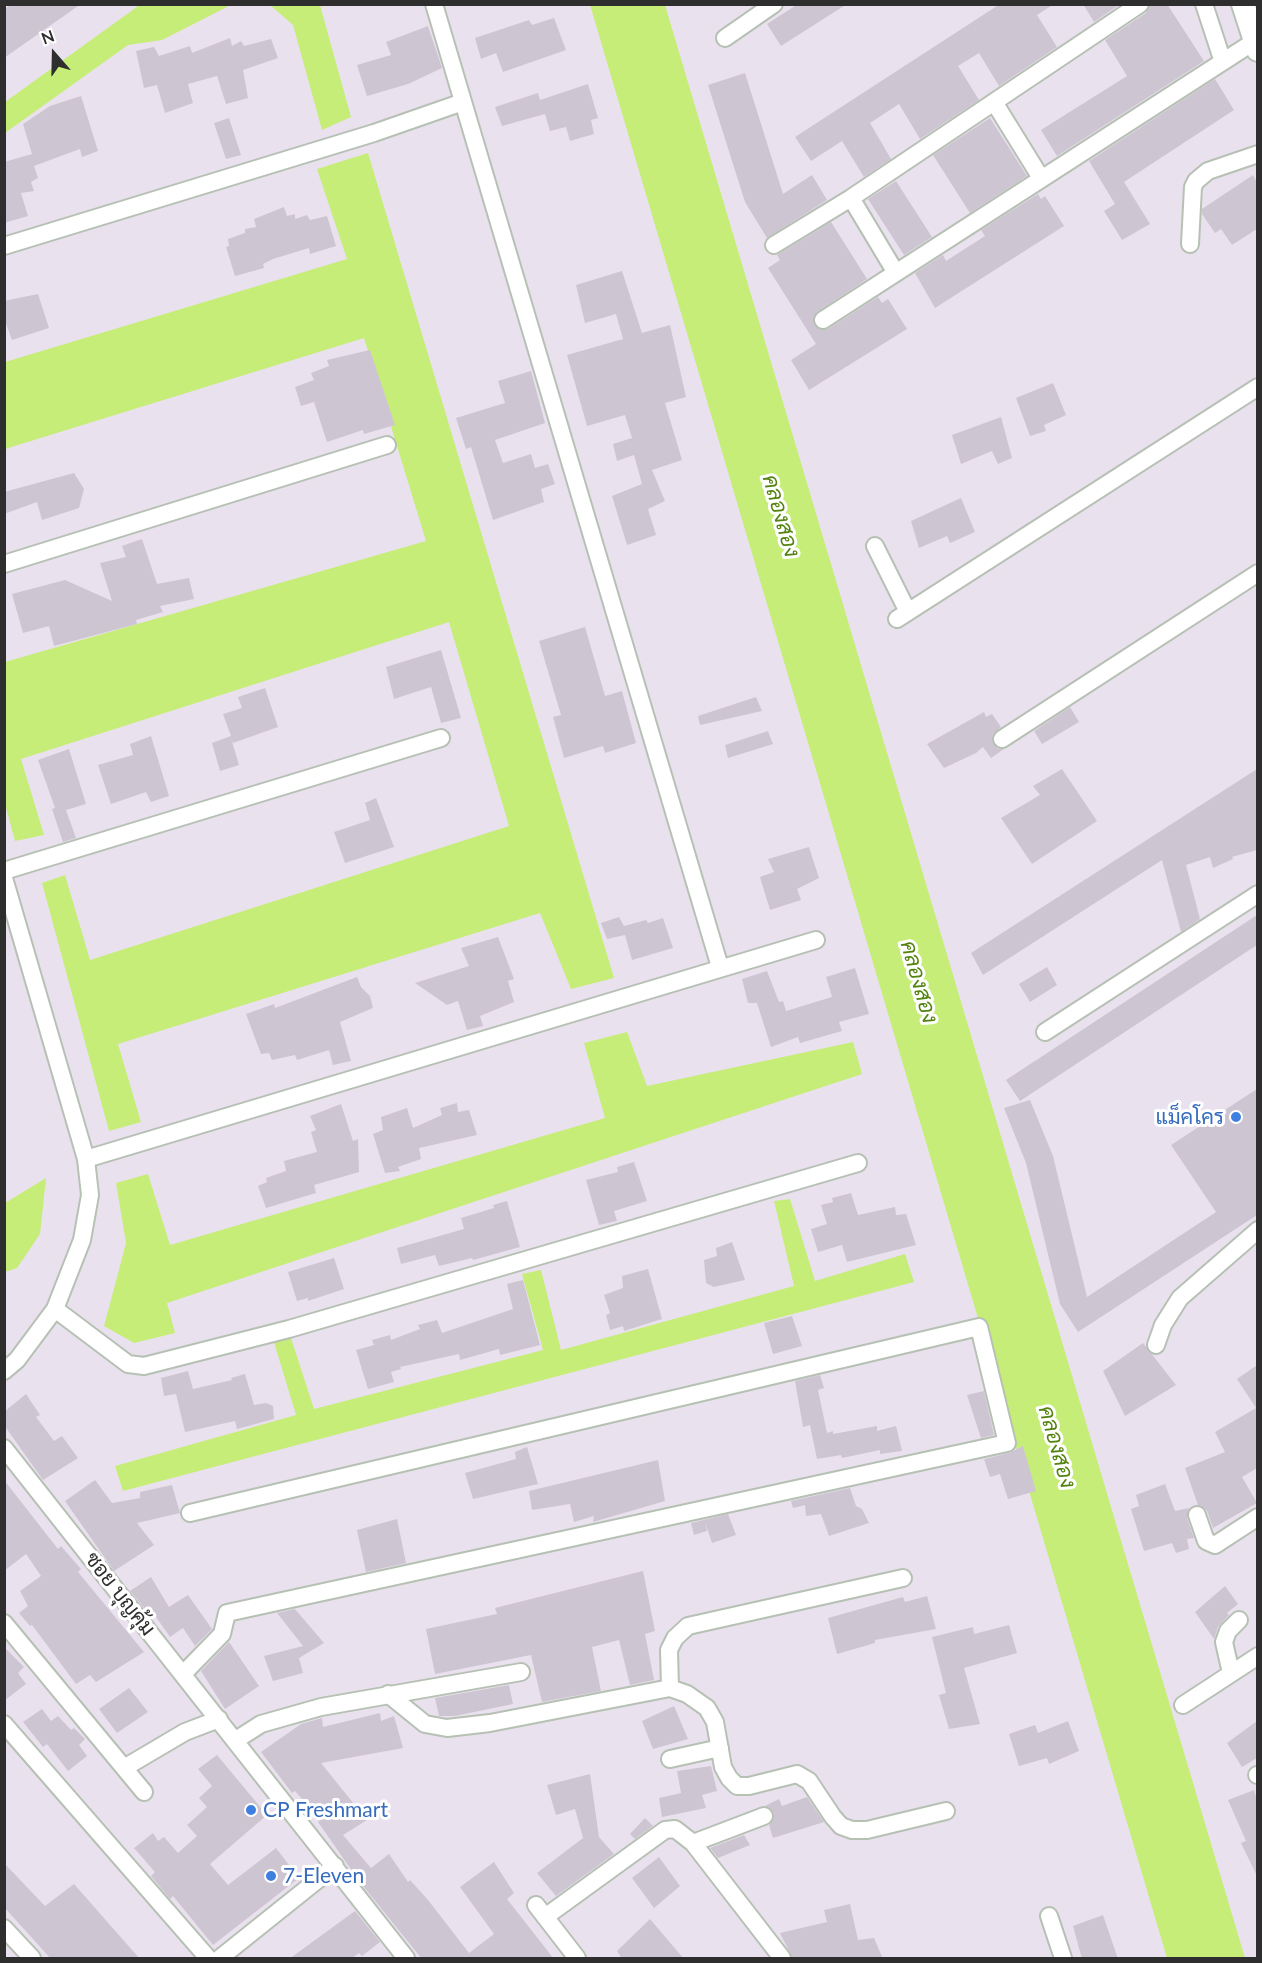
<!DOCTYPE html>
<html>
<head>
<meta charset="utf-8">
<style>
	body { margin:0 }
	#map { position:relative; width:1262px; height:1963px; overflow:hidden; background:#eae1ef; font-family:Lato,sans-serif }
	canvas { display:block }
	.frame { position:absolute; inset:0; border:6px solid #2e2e2e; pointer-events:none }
	.north { position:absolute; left:24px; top:24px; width:60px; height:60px; -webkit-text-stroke:4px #fff; paint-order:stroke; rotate:340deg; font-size:16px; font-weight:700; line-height:24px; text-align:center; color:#2e2e2e }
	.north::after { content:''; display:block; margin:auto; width:21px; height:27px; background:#2e2e2e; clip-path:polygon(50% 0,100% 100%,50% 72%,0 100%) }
</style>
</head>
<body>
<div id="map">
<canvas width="1262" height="1963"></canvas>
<div class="frame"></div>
<div class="north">N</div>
</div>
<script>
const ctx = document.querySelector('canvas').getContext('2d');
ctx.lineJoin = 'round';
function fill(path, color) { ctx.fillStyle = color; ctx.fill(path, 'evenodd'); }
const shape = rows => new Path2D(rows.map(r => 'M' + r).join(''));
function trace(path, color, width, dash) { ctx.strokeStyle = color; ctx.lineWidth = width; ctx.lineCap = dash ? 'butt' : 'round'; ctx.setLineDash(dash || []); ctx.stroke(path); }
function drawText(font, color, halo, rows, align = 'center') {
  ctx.font = font + ' Lato,Sarabun,sans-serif'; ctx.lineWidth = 6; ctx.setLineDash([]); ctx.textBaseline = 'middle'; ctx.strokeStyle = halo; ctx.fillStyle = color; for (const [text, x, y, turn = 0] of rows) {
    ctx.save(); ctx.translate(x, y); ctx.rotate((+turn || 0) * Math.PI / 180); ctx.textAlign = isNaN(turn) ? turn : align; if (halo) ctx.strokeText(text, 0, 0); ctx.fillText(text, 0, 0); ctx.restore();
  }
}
fill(shape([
	[141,4,231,5,162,40,128,45,5,133,5,102],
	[270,5,320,5,351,117,322,130,293,25],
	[590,5,665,5,1245,1958,1167,1958],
	[368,153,614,978,571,989,540,913,118,1044,141,1122,109,1131,42,883,65,875,90,960,509,826,449,622,21,759,44,835,15,841,5,804,5,662,426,541,364,338,5,449,5,362,347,259,317,169],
	[627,1032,647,1086,853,1042,862,1074,167,1303,175,1333,134,1343,104,1326,126,1243,116,1183,148,1174,170,1245,605,1118,584,1043],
	[46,1178,40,1234,17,1268,5,1272,5,1203],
	[790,1199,815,1281,905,1254,914,1282,123,1491,115,1466,296,1415,273,1339,290,1335,314,1409,543,1350,522,1274,541,1270,561,1350,794,1286,774,1201]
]), '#c6ed77');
fill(shape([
	[11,4,81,4,4,58,4,10],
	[798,4,847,4,781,46,767,24],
	[1000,4,1054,4,1037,15,1057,47,999,86,979,53,958,66,979,100,920,139,899,104,870,123,891,159,864,177,842,141,811,161,795,137],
	[1083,4,1120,4,1094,22],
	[1150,4,1167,4,1204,61,1057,156,1041,130,1127,76,1105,40,1146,13],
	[554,18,566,50,503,72,496,53,481,59,475,38,529,20,532,25],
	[428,26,442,68,408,84,367,96,357,65,391,55,386,42],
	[230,38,232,46,241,41,244,46,271,39,278,58,243,70,248,98,226,104,217,76,188,84,193,103,165,113,157,85,144,88,136,51,154,47,159,56,190,46,192,53],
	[745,73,783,194,812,175,827,200,767,238,745,202,708,85],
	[1215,79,1234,110,1124,182,1150,224,1122,240,1104,211,1115,204,1089,161],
	[588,84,598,118,591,120,594,134,570,141,566,127,550,131,545,114,502,126,495,107,538,93,540,100],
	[81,96,98,151,82,157,80,149,34,166,38,178,31,182,34,191,21,193,28,216,4,223,4,162,32,154,23,124,50,106],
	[229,118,241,155,226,159,214,123],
	[990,118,1027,176,970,213,933,155],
	[1253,175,1257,183,1257,229,1232,245,1221,229,1215,233,1202,214,1202,209],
	[896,181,932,237,904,255,868,199],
	[1038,194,1041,199,1045,196,1064,226,935,308,915,273,943,255,946,261,985,236,981,230],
	[284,207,287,216,295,214,295,219,307,215,310,220,327,216,336,246,310,254,309,248,273,259,263,264,264,268,235,276,226,247,229,246,228,239,245,233,245,229,256,227,254,219],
	[831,222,867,279,817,312,813,320,815,326,823,330,828,329,878,297,882,303,888,299,907,329,809,390,791,360,816,344,768,268,780,260,777,255],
	[622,271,642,333,670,325,686,397,665,403,682,460,652,470,665,501,648,509,656,535,627,545,612,496,642,484,634,455,617,461,613,444,632,438,625,415,587,426,567,355,623,339,616,314,585,323,576,285],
	[38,294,49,328,12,340,4,318,4,301],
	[370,350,395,425,364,434,363,430,327,442,314,402,301,406,295,387,314,380,311,373,329,366,327,360],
	[531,371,545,423,495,440,503,463,531,454,535,468,548,464,555,484,541,489,544,502,493,520,471,447,466,449,456,418,505,403,498,381],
	[1053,383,1066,415,1044,425,1046,431,1030,436,1016,398],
	[1001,417,1012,458,998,464,992,451,961,464,952,435],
	[74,473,84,489,79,508,42,520,37,502,4,514,4,492],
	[961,498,975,532,950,543,947,536,919,548,911,521],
	[142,539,157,584,189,578,194,599,160,606,163,612,136,620,137,624,54,646,49,626,23,633,12,594,65,580,112,601,100,563,126,557,122,546],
	[585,627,605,696,622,691,636,743,605,753,603,746,564,758,553,717,561,715,539,641],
	[441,650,461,718,441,723,431,687,394,699,386,667],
	[265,688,278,727,233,743,231,738,239,765,220,771,212,743,231,736,223,714,242,708,238,697],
	[756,697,762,711,700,725,698,716],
	[1070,707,1079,722,1042,744,1034,731],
	[984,712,986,717,992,714,1001,727,993,734,992,740,997,748,1004,749,991,758,983,747,976,753,944,768,927,744],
	[768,731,773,744,728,758,725,745],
	[151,736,169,796,151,802,146,792,111,804,98,765,133,755,130,744],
	[69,749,86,804,66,810,76,838,63,842,52,809,55,808,38,760],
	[1062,769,1097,821,1032,864,1001,818,1040,795,1033,786],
	[1257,769,1257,850,1232,857,1233,859,1213,868,1210,857,1186,865,1200,919,1181,932,1162,860,983,975,971,953],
	[376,798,394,847,345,863,334,832,370,820,365,803],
	[809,847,819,878,797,889,801,900,770,910,760,877,774,872,768,859],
	[1257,915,1257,945,1020,1101,1006,1080],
	[619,917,624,926,646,920,648,923,663,918,673,948,632,960,625,935,607,939,601,923],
	[498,937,514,979,508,981,514,1002,480,1016,483,1026,467,1030,458,1001,447,1005,415,983,469,966,461,948],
	[1047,967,1057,985,1030,1002,1019,984],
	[855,968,869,1014,839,1022,842,1031,800,1043,798,1037,771,1047,757,1003,748,1003,742,979,767,971,779,1002,783,1001,786,1011,832,997,826,977],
	[357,977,361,987,370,996,373,1008,340,1022,351,1061,333,1065,329,1050,297,1060,295,1055,272,1060,269,1053,261,1054,246,1014,274,1004,275,1008],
	[1257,1089,1257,1215,1078,1332,1060,1304,1026,1163,1004,1108,1030,1100,1053,1156,1087,1297,1216,1212,1171,1145],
	[457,1103,458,1112,469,1110,477,1135,419,1148,421,1159,398,1167,400,1171,385,1173,373,1134,383,1130,381,1117,407,1108,413,1128,442,1115,440,1108],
	[341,1104,353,1141,358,1139,359,1172,314,1185,316,1193,266,1208,258,1186,267,1182,266,1178,286,1171,284,1161,317,1152,311,1132,316,1130,310,1116],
	[634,1162,647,1201,614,1211,617,1221,599,1225,586,1180,618,1172,617,1167],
	[851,1193,858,1215,895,1207,896,1215,906,1214,916,1245,847,1262,842,1245,818,1252,811,1229,827,1224,821,1205,833,1202,832,1198],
	[507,1201,520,1247,473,1260,472,1258,439,1266,435,1255,401,1264,397,1248,464,1229,461,1218,494,1208,493,1205],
	[732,1242,745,1280,714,1287,706,1283,704,1260,717,1256,716,1248],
	[334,1258,344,1289,308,1301,308,1298,297,1301,288,1272],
	[648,1269,662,1319,624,1331,623,1326,610,1330,606,1315,610,1313,604,1295,623,1288,622,1276],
	[523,1280,540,1345,500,1355,499,1349,460,1360,459,1354,400,1367,401,1369,391,1372,394,1382,368,1389,356,1350,374,1345,372,1340,390,1335,391,1340,420,1329,418,1325,437,1320,442,1333,513,1309,507,1284],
	[792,1316,802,1346,773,1354,764,1323],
	[1143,1343,1176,1385,1125,1416,1103,1371],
	[1257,1365,1257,1468,1242,1477,1257,1503,1213,1528,1207,1511,1198,1505,1185,1468,1225,1452,1215,1432,1256,1408,1237,1379],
	[188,1371,193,1389,232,1380,231,1378,245,1374,254,1405,266,1403,273,1406,274,1419,237,1429,235,1421,185,1432,176,1394,164,1396,161,1378],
	[820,1375,824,1388,818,1390,827,1433,833,1431,833,1434,877,1426,877,1431,896,1426,902,1451,880,1454,880,1450,842,1458,841,1455,817,1459,810,1425,803,1427,795,1381],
	[984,1391,994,1435,981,1438,967,1395],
	[26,1394,40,1415,36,1417,54,1441,62,1436,78,1458,43,1480,4,1425,4,1412],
	[1023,1446,1036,1491,1008,1499,1000,1474,990,1477,984,1459,1009,1453],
	[527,1447,538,1484,473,1499,465,1473,516,1459,515,1452],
	[658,1460,665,1501,593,1522,594,1516,574,1522,570,1504,532,1510,529,1491],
	[4,1480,58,1549,61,1546,81,1569,78,1572,144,1652,96,1682,90,1675,76,1684,32,1625,30,1626,19,1613,28,1606,20,1591,41,1576,26,1554,4,1571],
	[95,1480,112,1503,140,1498,140,1492,172,1485,180,1513,137,1523,154,1545,114,1571,65,1501],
	[1165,1484,1175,1511,1189,1508,1187,1518,1194,1538,1187,1539,1189,1549,1176,1553,1172,1543,1144,1551,1131,1509,1139,1506,1136,1495],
	[850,1488,856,1506,862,1509,869,1523,829,1536,821,1514,806,1516,805,1505,793,1508,791,1501],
	[728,1514,736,1535,712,1543,705,1522,707,1531,694,1535,691,1523],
	[397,1519,406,1563,366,1572,357,1530],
	[643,1571,655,1631,645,1634,654,1680,630,1685,619,1640,592,1647,601,1691,542,1702,531,1655,435,1674,426,1629,497,1614,495,1608],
	[151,1577,169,1607,188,1595,212,1629,195,1646,183,1628,170,1637,154,1614,150,1616,130,1591],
	[1225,1586,1238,1604,1227,1613,1229,1615,1218,1627,1214,1639,1195,1612],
	[927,1596,936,1629,875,1640,875,1643,837,1654,828,1618,903,1597,905,1602],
	[295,1609,324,1643,299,1658,303,1673,273,1681,264,1656,303,1646,277,1613],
	[1009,1625,1017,1653,964,1668,980,1724,949,1729,939,1695,946,1693,932,1637,973,1627,974,1634],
	[229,1642,259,1686,225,1709,201,1671],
	[4,1647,24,1667,18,1673,26,1684,4,1701],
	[509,1685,513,1704,455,1716,439,1716,435,1698],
	[129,1688,148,1712,117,1733,99,1709],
	[674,1706,688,1739,653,1749,642,1721],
	[42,1709,51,1721,58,1716,71,1730,74,1728,85,1739,79,1745,87,1756,68,1771,47,1744,43,1747,23,1722],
	[380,1713,381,1721,394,1716,403,1748,321,1763,367,1820,343,1835,371,1868,389,1854,408,1882,410,1880,428,1900,469,1953,494,1934,460,1887,494,1862,514,1893,507,1899,554,1959,422,1959,359,1881,318,1822,320,1820,295,1791,292,1793,261,1752,301,1724,322,1718,323,1727],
	[1068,1721,1079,1751,1049,1764,1047,1758,1019,1766,1009,1734,1035,1725,1038,1733],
	[1257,1721,1257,1758,1242,1767,1227,1743],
	[217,1755,267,1815,210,1864,228,1885,276,1848,299,1878,213,1945,173,1896,170,1899,151,1876,155,1872,134,1848,153,1833,158,1841,164,1837,178,1853,197,1836,187,1825,207,1807,199,1798,212,1786,198,1769],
	[711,1766,717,1791,702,1795,706,1808,662,1817,659,1798,681,1793,677,1771],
	[590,1774,599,1837,614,1854,556,1896,537,1873,583,1838,575,1809,556,1815,547,1785],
	[1254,1790,1257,1800,1257,1876,1241,1843,1246,1841,1228,1800],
	[807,1797,824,1822,773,1838,769,1825,774,1818,774,1813,765,1806,779,1799,782,1806],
	[645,1818,653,1826,635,1839,630,1834],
	[744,1835,750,1845,718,1858,710,1848],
	[659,1857,680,1886,654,1908,632,1878],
	[4,1863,45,1906,74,1884,140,1959,51,1959,4,1907],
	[850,1904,858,1940,874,1938,883,1959,793,1959,780,1933,827,1922,824,1910],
	[355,1911,380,1942,362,1956,359,1953,351,1959,289,1959],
	[1103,1915,1118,1959,1082,1959,1073,1926],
	[650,1919,684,1959,622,1959,617,1951]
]), '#cec5d2');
const street = shape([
	[434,4,720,967],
	[1204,4,1222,59],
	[725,38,774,4],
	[994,102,1041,178],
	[851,198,896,273],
	[1190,244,1193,187,1196,181,1208,171,1258,154],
	[774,245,851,198,1140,4],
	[4,246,374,133,463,102],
	[823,320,1255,41],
	[875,546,908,612],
	[4,564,387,445],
	[897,619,1258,387],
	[1002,739,1258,573],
	[4,871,441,738],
	[4,878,86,1159,90,1195,82,1240,55,1309,17,1360,4,1371],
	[1045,1032,1258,894],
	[86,1159,816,940],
	[55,1309,128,1364,144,1366,289,1329,858,1163],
	[1156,1345,1163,1325,1180,1298,1258,1230],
	[4,1448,406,1958],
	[1197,1515,1206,1541,1215,1545,1258,1517],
	[4,1623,144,1792],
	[1231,1673,1224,1642,1228,1631,1239,1620],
	[183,1674,222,1634,227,1613,1007,1443,979,1327,190,1513],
	[670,1688,669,1650,675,1638,688,1626,903,1578],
	[388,1694,425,1724,447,1728,490,1723,670,1688,687,1694,707,1708,715,1722,723,1767,729,1778,737,1786,749,1786,797,1774,809,1781,833,1817,841,1826,852,1830,867,1830,946,1811],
	[1183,1705,1258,1656],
	[4,1724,208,1958],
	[236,1740,261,1724,321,1707,521,1672],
	[670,1759,720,1748],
	[124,1768,185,1732,219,1719],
	[1257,1775,1258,1775],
	[693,1843,764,1816],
	[536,1905,577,1958],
	[1049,1916,1063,1958],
	[545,1917,665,1830,675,1829,693,1843,782,1958],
	[4,1928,32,1958],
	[220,1958,335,1866]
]);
const secondary = shape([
	[1243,4,1258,50]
]);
trace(street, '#b6c1b4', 20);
trace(secondary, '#b6c1b4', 26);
trace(street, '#fff', 16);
trace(secondary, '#fff', 22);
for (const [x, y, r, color] of [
	[1236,1117,6,"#3f7fe0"],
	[251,1810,6,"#3f7fe0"],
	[271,1876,6,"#3f7fe0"]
]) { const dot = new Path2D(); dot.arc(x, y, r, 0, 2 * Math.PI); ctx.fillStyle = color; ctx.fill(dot); trace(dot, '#fff', 2); }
drawText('21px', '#366cbe', '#fff', [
	["แม็คโคร",1224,1117,"right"],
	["CP Freshmart",263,1810],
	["7-Eleven",283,1876]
], 'left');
drawText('21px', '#2e2e2e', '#fff', [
	["ซอย บุญคุ้ม",120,1594,52]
]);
drawText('italic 22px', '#548310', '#fff', [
	["คลองสอง",781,516,74],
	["คลองสอง",919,982,74],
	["คลองสอง",1057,1447,74]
]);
</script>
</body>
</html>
